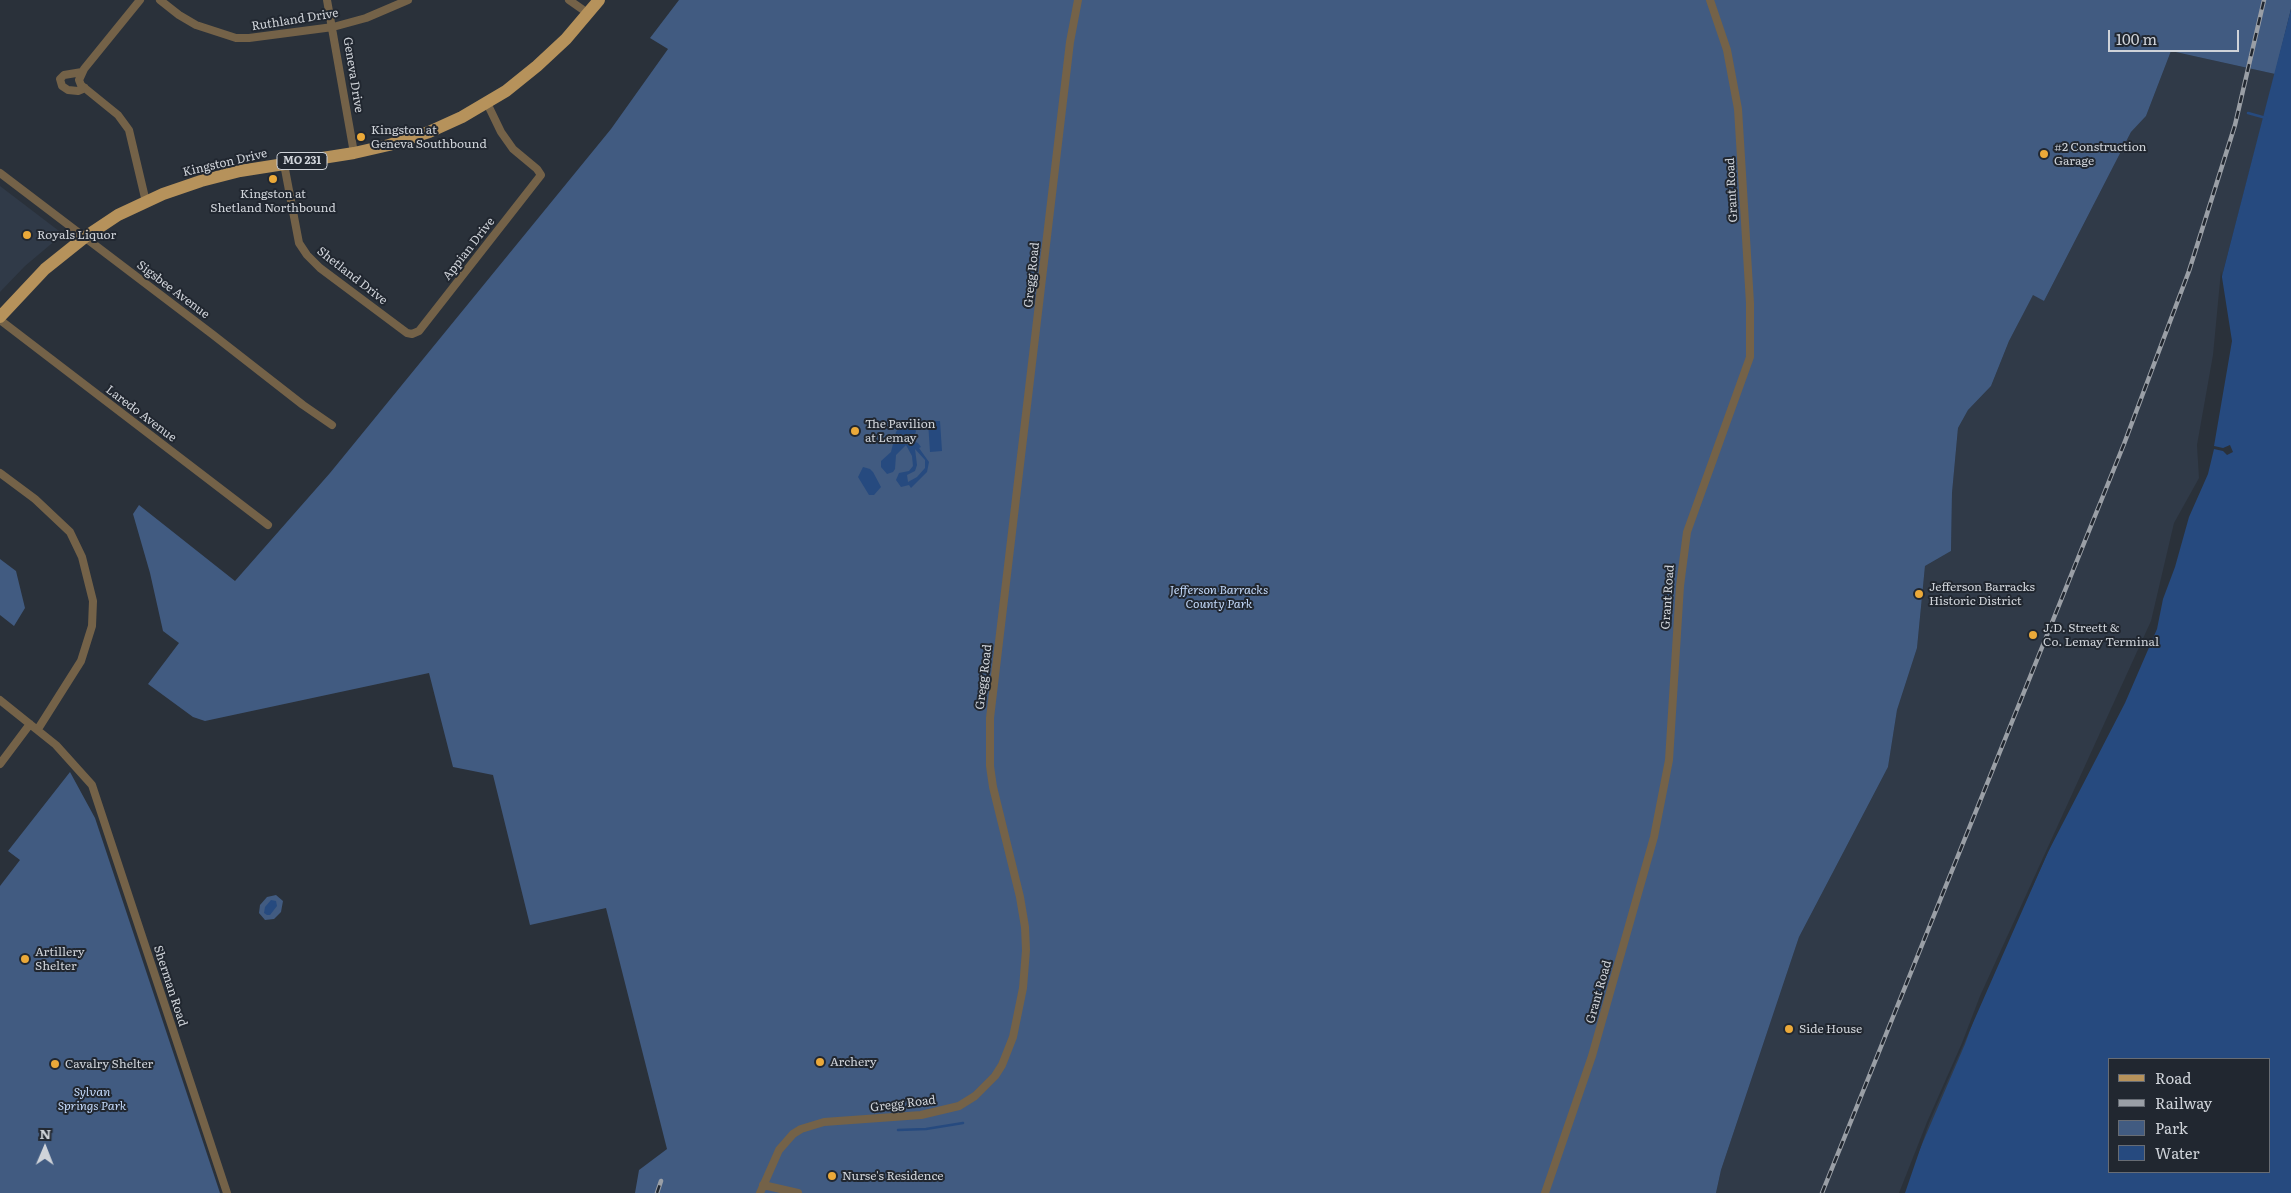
<!DOCTYPE html>
<html>
<head>
<meta charset="utf-8">
<style>
	body { margin:0 }
	#map { position:relative; width:2291px; height:1193px; overflow:hidden; background:#2a313a; font-family:Literata,serif }
	canvas { display:block }
	.legend { position:absolute; left:2108px; top:1058px; width:162px; height:115px; box-sizing:border-box; background:#212730; border:1px solid #676c74; margin:0; padding:6px 9px; list-style:none; font-size:15px; color:#cfd3d9 }
	.legend li { display:flex; align-items:center; gap:10px; height:25px }
	.legend b { width:25px; border:1px solid #676c74 }
	.north { position:absolute; left:20px; top:1123px; width:50px; height:50px; -webkit-text-stroke:4px #212730; paint-order:stroke; rotate:1deg; font-size:14px; font-weight:700; line-height:20px; text-align:center; color:#cfd3d9 }
	.north::after { content:''; display:block; margin:auto; width:18px; height:22px; background:#cfd3d9; clip-path:polygon(50% 0,100% 100%,50% 72%,0 100%) }
	.scale { position:absolute; left:2108px; top:30px; width:131px; height:22px; box-sizing:border-box; border:2px solid #cfd3d9; border-top:0; padding-left:6px; font-size:15px; line-height:18px; white-space:nowrap; color:#cfd3d9; -webkit-text-stroke:4px #212730; paint-order:stroke }
</style>
</head>
<body>
<div id="map">
<canvas width="2291" height="1193"></canvas>
<ul class="legend">
<li><b style="height:6px;background:#b6925b"></b>Road</li>
<li><b style="height:6px;background:#9a9fa6"></b>Railway</li>
<li><b style="height:14px;background:#415b81"></b>Park</li>
<li><b style="height:14px;background:#264a7f"></b>Water</li>
</ul>
<div class="north">N</div>
<div class="scale">100 m</div>
</div>
<script>
const ctx = document.querySelector('canvas').getContext('2d');
ctx.lineJoin = 'round';
function fill(path, color) { ctx.fillStyle = color; ctx.fill(path, 'evenodd'); }
const shape = rows => new Path2D(rows.map(r => 'M' + r).join(''));
function trace(path, color, width, dash) { ctx.strokeStyle = color; ctx.lineWidth = width; ctx.lineCap = dash ? 'butt' : 'round'; ctx.setLineDash(dash || []); ctx.stroke(path); }
function drawText(font, color, halo, rows, align = 'center') {
  ctx.font = font + ' Literata,serif'; ctx.lineWidth = 4; ctx.setLineDash([]); ctx.textBaseline = 'middle'; ctx.strokeStyle = halo; ctx.fillStyle = color; for (const [text, x, y, turn = 0] of rows) {
    ctx.save(); ctx.translate(x, y); ctx.rotate((+turn || 0) * Math.PI / 180); ctx.textAlign = isNaN(turn) ? turn : align; if (halo) ctx.strokeText(text, 0, 0); ctx.fillText(text, 0, 0); ctx.restore();
  }
}
fill(shape([
	[2171,51,2275,74,2222,276,2202,479,2153,622,1901,1193,1716,1193,1721,1170,1799,937,1888,767,1897,710,1917,648,1925,566,1951,551,1952,493,1958,428,1968,410,1991,386,2009,341,2033,294,2044,301,2131,132,2146,116],
	[0,186,63,234,25,266,0,292]
]), '#303a48');
fill(shape([
	[679,0,2291,0,2291,9,2275,74,2171,51,2146,116,2131,132,2044,301,2033,295,2009,341,1991,386,1968,410,1958,428,1952,493,1951,551,1925,566,1917,648,1897,710,1888,767,1799,937,1721,1170,1716,1193,635,1193,639,1170,667,1149,606,908,530,925,493,775,453,767,429,673,205,721,193,717,148,684,179,643,163,631,150,573,133,514,139,505,235,581,330,473,611,129,668,49,650,38],
	[0,559,16,571,25,608,14,626,0,615],
	[70,772,95,818,220,1193,0,1193,0,886,20,860,8,851],
	[276,895,283,901,281,912,274,919,265,920,259,913,260,905,267,897]
]), '#415b81');
fill(shape([
	[2291,9,2291,1193,1901,1193,1965,1044,1982,997,2153,622,2176,524,2202,479,2222,276],
	[2110,1059,2270,1059,2270,1172,2110,1172],
	[928,421,940,421,942,451,930,452],
	[909,425,914,428,916,431,913,441,918,443,921,447,919,448,929,462,927,472,911,488,909,485,901,487,896,480,899,473,909,471,913,466,912,456,906,445,896,455,895,469,893,472,887,474,881,467,881,461,891,452,896,432,899,428],
	[915,449,925,460,925,468,917,477,908,482,907,475,915,471,917,465],
	[863,467,870,469,873,472,881,487,874,495,869,495,858,477],
	[271,900,276,901,277,906,270,915,267,915,264,913,265,907]
]), '#264a7f');
fill(shape([
	[2221,271,2232,341,2214,446,2223,448,2230,445,2233,452,2227,455,2223,451,2214,449,2208,474,2189,517,2175,567,2163,599,2157,629,2125,703,2048,852,1929,1123,1905,1193,1899,1193,1927,1122,1962,1043,1980,996,2151,621,2174,523,2199,478,2197,445,2213,355]
]), '#2a313a');
trace(shape([
	[2248,113,2266,118],
	[898,1130,926,1129,963,1123]
]), '#264a7f', 2.5);
trace(shape([
	[140,0,84,69,79,80,81,85,118,115,129,130,146,202],
	[160,0,179,15,196,25,236,38,249,38,333,27,366,18,408,0],
	[327,0,354,153],
	[569,0,589,14],
	[82,72,64,75,60,79,62,86,68,90,78,91,85,88],
	[284,164,299,243,307,255,320,268,407,333,412,334,419,331,541,175,537,169,513,149,501,132,487,103],
	[0,173,212,334,303,405,332,425],
	[0,320,268,525],
	[0,473,35,499,70,532,82,557,93,601,92,626,81,661,38,729],
	[0,700,56,745,92,785,227,1193],
	[0,764,30,724],
	[763,1185,798,1193],
	[760,1193,779,1150,793,1134,801,1129,824,1122,921,1115,959,1106,975,1096,995,1076,1002,1065,1013,1037,1023,988,1026,950,1025,927,1020,897,993,787,990,766,990,718,1070,42,1078,0],
	[1545,1193,1592,1056,1654,837,1669,760,1680,586,1687,532,1750,357,1750,303,1738,109,1727,50,1710,0]
]), '#746248', 8);
trace(shape([
	[0,317,45,269,85,237,118,215,163,194,201,181,240,171,354,153,389,145,429,132,462,117,506,91,537,66,566,39,599,0]
]), '#b6925b', 12);
const rail = shape([
	[657,1193,661,1181],
	[1822,1193,2124,444,2189,271,2235,125,2264,0]
]);
trace(rail, '#9a9fa6', 4.5);
trace(rail, '#212730', 2.5, [8]);
for (const [x, y, r, color] of [
	[361,137,5,"#eba939"],
	[2044,154,5,"#eba939"],
	[273,179,5,"#eba939"],
	[27,235,5,"#eba939"],
	[855,431,5,"#eba939"],
	[1919,594,5,"#eba939"],
	[2033,635,5,"#eba939"],
	[25,959,5,"#eba939"],
	[1789,1029,5,"#eba939"],
	[820,1062,5,"#eba939"],
	[55,1064,5,"#eba939"],
	[832,1176,5,"#eba939"]
]) { const dot = new Path2D(); dot.arc(x, y, r, 0, 2 * Math.PI); ctx.fillStyle = color; ctx.fill(dot); trace(dot, '#212730', 2); }
for (const [x, y, w] of [
	[302,161,50]
]) { const box = new Path2D(); box.roundRect(x - w / 2, y - 8.5, w, 17, 4); ctx.fillStyle = '#212730'; ctx.fill(box); trace(box, '#cfd3d9', 1); }
drawText('bold 11px', '#cfd3d9', null, [
	["MO 231",302,161]
]);
drawText('12px', '#cfd3d9', '#212730', [
	["Ruthland Drive",295,20,-9],
	["Geneva Drive",353,75,81],
	["Kingston Drive",225,163,-13],
	["Grant Road",1732,190,-93],
	["Appian Drive",469,249,-52],
	["Gregg Road",1032,275,-84],
	["Shetland Drive",352,276,38],
	["Sigsbee Avenue",173,290,37],
	["Laredo Avenue",141,414,37],
	["Grant Road",1668,597,-86],
	["Gregg Road",984,677,-83],
	["Sherman Road",170,986,72],
	["Grant Road",1599,992,-74],
	["Gregg Road",903,1104,-7]
]);
drawText('12px', '#cfd3d9', '#212730', [
	["Kingston at",371,130],
	["Geneva Southbound",371,144],
	["#2 Construction",2054,147],
	["Garage",2054,161],
	["Kingston at",273,194,"center"],
	["Shetland Northbound",273,208,"center"],
	["Royals Liquor",37,235],
	["The Pavilion",865,424],
	["at Lemay",865,438],
	["Jefferson Barracks",1929,587],
	["Historic District",1929,601],
	["J.D. Streett &",2043,628],
	["Co. Lemay Terminal",2043,642],
	["Artillery",35,952],
	["Shelter",35,966],
	["Side House",1799,1029],
	["Archery",830,1062],
	["Cavalry Shelter",65,1064],
	["Nurse's Residence",842,1176]
], 'left');
drawText('italic 12px', '#c2d8f9', '#212730', [
	["Jefferson Barracks",1219,590],
	["County Park",1219,604],
	["Sylvan",92,1092],
	["Springs Park",92,1106]
]);
</script>
</body>
</html>
